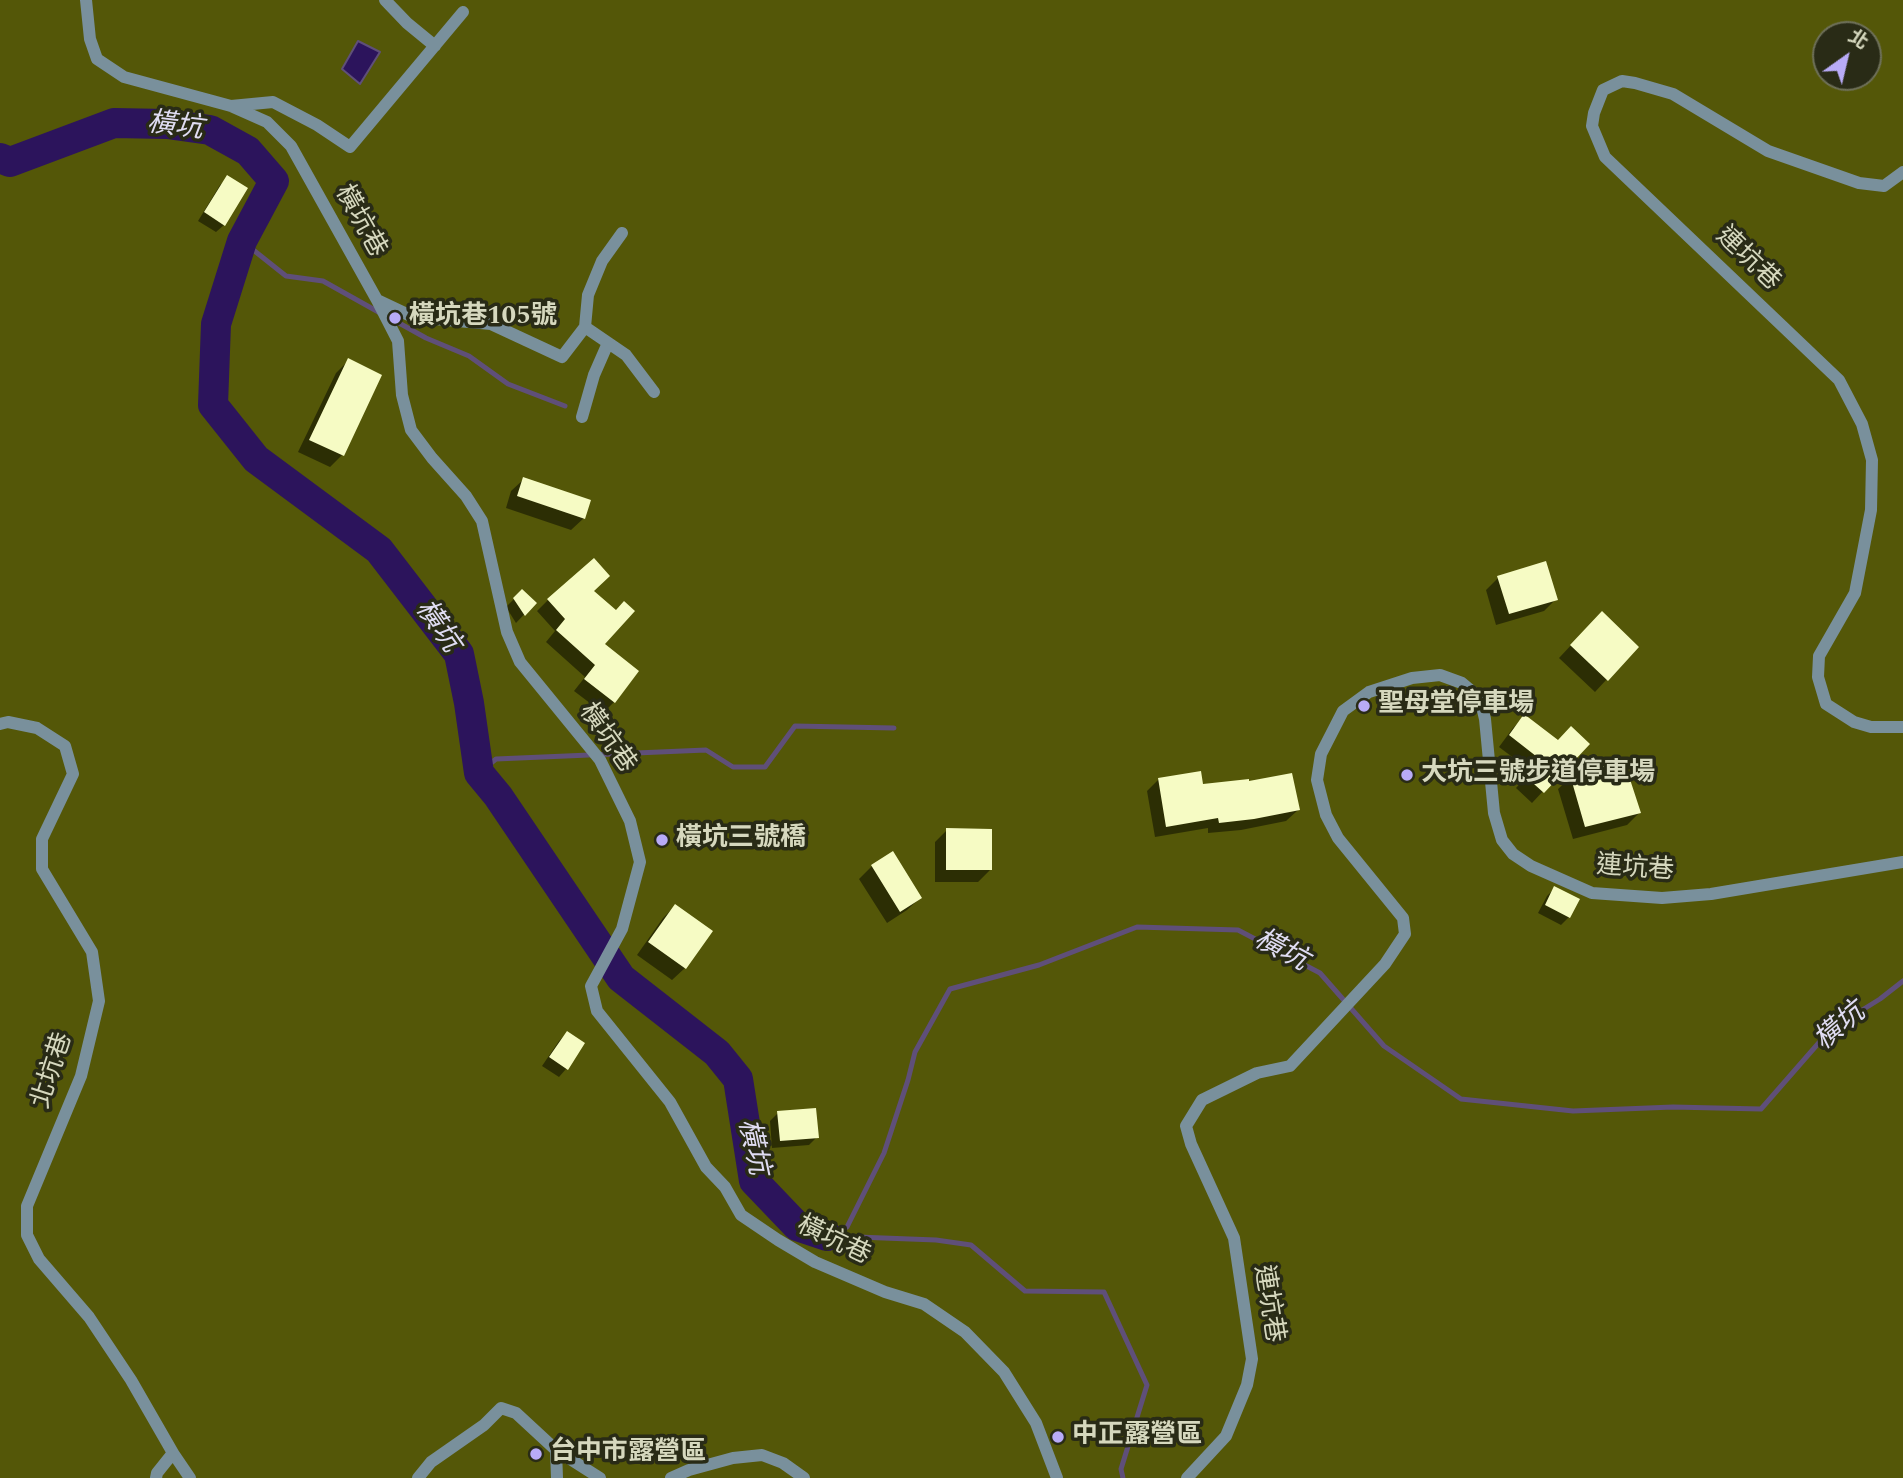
<!DOCTYPE html>
<html>
<head>
<meta charset="utf-8">
<style>
	body { margin:0 }
	#map { position:relative; width:1903px; height:1478px; overflow:hidden; background:#434613; font-family:Spectral,"Noto Sans TC",serif }
	canvas { display:block }
	.north { position:absolute; left:1812px; top:21px; width:70px; height:70px; box-sizing:border-box; background:#292b16; border:2px solid #6e7059; border-radius:50%; rotate:34deg; font-size:19px; font-weight:700; line-height:28px; text-align:center; color:#d6d8be }
	.north::after { content:''; display:block; margin:auto; width:24px; height:32px; background:#b8abf7; clip-path:polygon(50% 0,100% 100%,50% 72%,0 100%) }
</style>
</head>
<body>
<div id="map">
<canvas width="1903" height="1478"></canvas>
<div class="north">北</div>
</div>
<script>
const ctx = document.querySelector('canvas').getContext('2d');
ctx.lineJoin = 'round';
function fill(path, color) { ctx.fillStyle = color; ctx.fill(path, 'evenodd'); }
const shape = rows => new Path2D(rows.map(r => 'M' + r).join(''));
function trace(path, color, width, dash) { ctx.strokeStyle = color; ctx.lineWidth = width; ctx.lineCap = dash ? 'butt' : 'round'; ctx.setLineDash(dash || []); ctx.stroke(path); }
function drawText(font, color, halo, rows, align = 'center') {
  ctx.font = font + ' Spectral,"Noto Sans TC",serif'; ctx.lineWidth = 7; ctx.setLineDash([]); ctx.textBaseline = 'middle'; ctx.strokeStyle = halo; ctx.fillStyle = color; for (const [text, x, y, turn = 0] of rows) {
    ctx.save(); ctx.translate(x, y); ctx.rotate((+turn || 0) * Math.PI / 180); ctx.textAlign = isNaN(turn) ? turn : align; if (halo) ctx.strokeText(text, 0, 0); ctx.fillText(text, 0, 0); ctx.restore();
  }
}
fill(shape([
	[0,0,1903,0,1903,1478,0,1478],
	[1826,35,1868,35,1868,77,1826,77]
]), '#545708');
const water = shape([
	[358,41,380,52,360,84,342,69,358,41]
]);
fill(water, '#2c145c');
trace(water, '#5f4f79', 2);
fill(shape([
	[228,178,224,225,216,232,198,221,220,185],
	[349,360,342,455,330,467,298,452,336,373],
	[524,479,584,518,571,530,506,508,511,491],
	[1498,578,1556,599,1544,611,1496,625,1486,590],
	[522,591,535,603,516,623,506,607],
	[592,591,615,612,603,645,614,702,603,713,574,691,585,677,546,642,555,631,537,611,548,600],
	[1589,626,1607,679,1595,692,1559,658],
	[1524,717,1558,742,1587,744,1532,803,1516,788,1531,771,1499,747,1513,728],
	[1571,777,1639,813,1627,825,1573,839,1558,789],
	[1159,779,1298,810,1286,821,1241,830,1208,833,1208,828,1155,837,1147,791],
	[947,830,990,870,978,882,935,882,935,842],
	[892,854,920,898,907,910,887,923,859,879,872,866],
	[1555,888,1569,917,1561,925,1538,913,1547,896],
	[675,906,711,931,685,968,672,980,637,955,663,918],
	[567,1033,566,1069,559,1077,542,1066,559,1041],
	[778,1113,817,1137,809,1145,772,1148,770,1121]
]), '#0007');
trace(shape([
	[242,241,286,276,323,281,382,314],
	[390,318,426,338,469,356,508,384,565,406],
	[479,773,496,759,706,750,733,767,765,767,795,726,894,728],
	[827,1236,847,1227,884,1153,908,1080,915,1052,950,989,1039,965,1137,927,1238,930,1320,973,1384,1046,1461,1099,1573,1111,1673,1107,1761,1109,1830,1030,1880,999,1903,981],
	[831,1236,936,1240,971,1245,1025,1291,1104,1292,1147,1385,1121,1469,1123,1478]
]), '#5f4f79', 5);
trace(shape([
	[0,158,10,162,114,123,167,124,210,130,248,151,274,181,242,241,216,324,213,405,256,459,379,550,459,654,469,703,479,773,498,796,621,978,717,1053,738,1079,754,1181,797,1226,827,1236]
]), '#2c145c', 30);
fill(shape([
	[227,175,248,188,225,226,204,212],
	[348,358,382,375,344,456,309,440],
	[523,477,591,500,585,519,517,496],
	[594,558,610,576,594,591,616,610,624,601,635,611,605,644,639,671,615,703,584,679,595,665,556,630,565,619,547,599],
	[1546,561,1558,600,1509,614,1497,576],
	[522,589,537,603,525,616,513,598],
	[1602,611,1639,647,1608,681,1570,645],
	[1524,714,1558,740,1571,726,1590,744,1544,793,1525,776,1541,760,1509,735],
	[1624,761,1641,813,1585,827,1570,775],
	[1201,771,1203,784,1249,779,1249,781,1292,773,1300,810,1254,819,1219,823,1218,818,1166,827,1158,778],
	[946,828,992,829,992,870,946,870],
	[893,851,922,898,900,912,871,865],
	[1554,886,1580,899,1570,918,1545,905],
	[675,904,713,931,686,969,648,942],
	[567,1031,585,1043,568,1070,549,1057],
	[816,1108,819,1138,780,1141,777,1111]
]), '#f6fbc4');
trace(shape([
	[86,0,90,39,97,59,124,77,231,106,267,122,291,146,377,300,398,341,402,395,411,430,432,458,466,496,482,521,507,632,520,662,600,760,630,821,640,862,622,929,591,986,597,1011,670,1102,706,1167,725,1187,741,1215,778,1240,815,1262,885,1292,924,1304,965,1332,1004,1372,1036,1423,1057,1478],
	[385,0,407,23,435,46],
	[231,106,273,102,317,125,350,147,463,12],
	[1903,172,1884,186,1859,183,1768,151,1673,94,1635,83,1622,81,1603,90,1594,113,1592,126,1605,157,1839,380,1862,424,1872,460,1871,510,1855,593,1819,656,1818,677,1826,704,1854,722,1871,727,1903,727],
	[377,300,413,317,491,324,562,357,585,327,588,295,602,261,622,233],
	[585,327,626,355,654,392],
	[582,417,594,375,608,343],
	[0,724,8,722,37,728,65,746,73,774,42,839,42,869,92,952,99,1001,81,1076,27,1206,27,1235,39,1259,89,1317,131,1380,173,1453,190,1478],
	[556,1450,557,1478],
	[156,1478,157,1473,173,1453],
	[418,1478,431,1462,484,1425,501,1408,516,1413,556,1450,600,1478],
	[671,1478,689,1470,733,1458,762,1455,783,1463,804,1478],
	[1187,1478,1226,1436,1247,1385,1252,1359,1234,1238,1191,1144,1186,1126,1202,1100,1257,1073,1290,1066,1385,964,1405,934,1403,918,1338,838,1326,815,1317,780,1321,754,1343,711,1369,692,1412,678,1440,675,1462,683,1480,698,1485,719,1494,813,1502,840,1513,854,1531,866,1592,893,1662,898,1711,894,1903,862]
]), '#79909c', 12);
for (const [x, y, r, color] of [
	[395,318,7,"#b8abf7"],
	[1364,706,7,"#b8abf7"],
	[1407,775,7,"#b8abf7"],
	[662,840,7,"#b8abf7"],
	[1058,1437,7,"#b8abf7"],
	[536,1454,7,"#b8abf7"]
]) { const dot = new Path2D(); dot.arc(x, y, r, 0, 2 * Math.PI); ctx.fillStyle = color; ctx.fill(dot); trace(dot, '#292b16', 2.5); }
drawText('26px', '#d6d8be', '#292b16', [
	["橫坑巷",359,222,61],
	["連坑巷",1747,260,44],
	["橫坑巷",606,739,55],
	["連坑巷",1635,870,4],
	["北坑巷",54,1071,-72],
	["橫坑巷",833,1242,26],
	["連坑巷",1267,1304,81]
]);
drawText('bold 26px', '#d6d8be', '#292b16', [
	["橫坑巷105號",409,318],
	["聖母堂停車場",1378,706],
	["大坑三號步道停車場",1421,775],
	["橫坑三號橋",676,840],
	["中正露營區",1072,1437],
	["台中市露營區",550,1454]
], 'left');
drawText('italic 28px', '#dfdcf2', '#292b16', [
	["橫坑",175,128,7],
	["橫坑",436,627,55],
	["橫坑",1280,952,28],
	["橫坑",1841,1028,-40],
	["橫坑",751,1147,78]
]);
</script>
</body>
</html>
